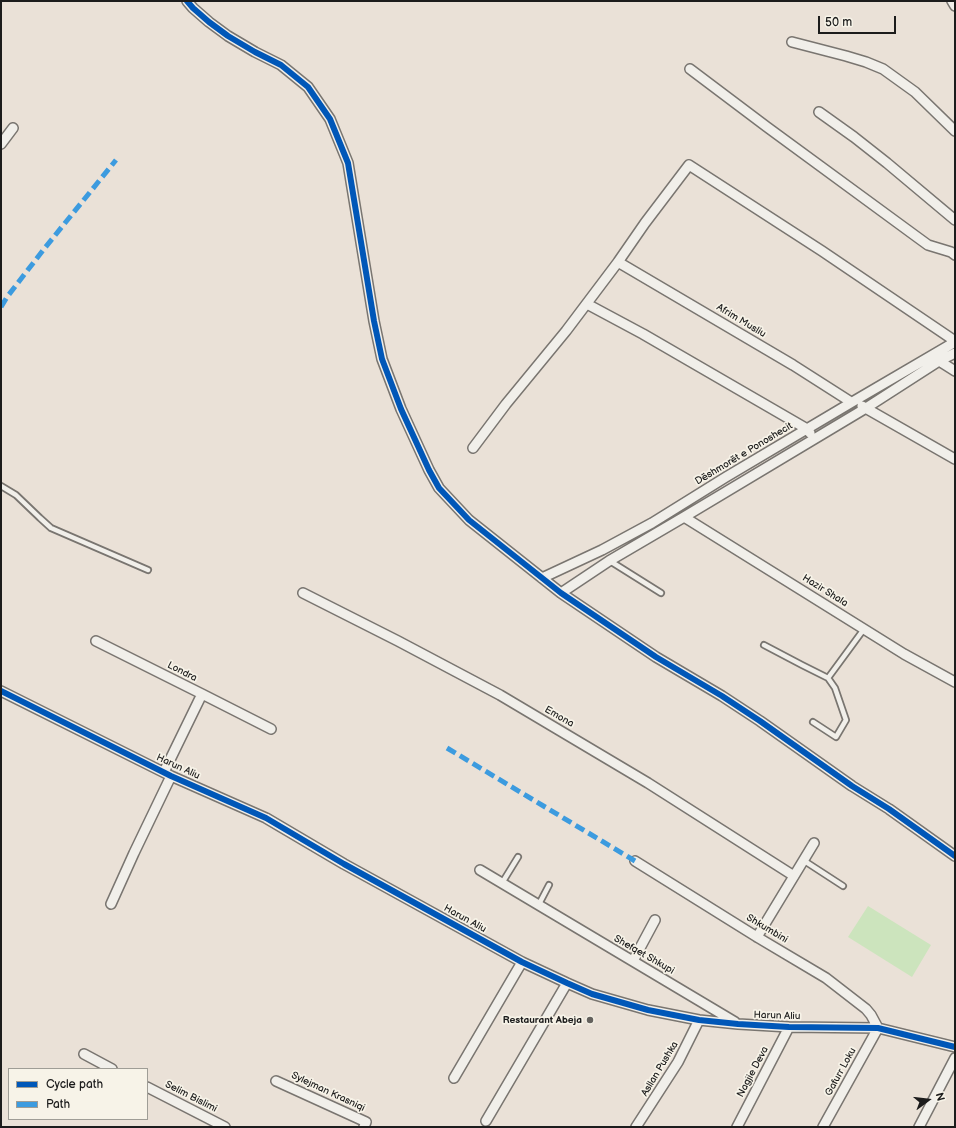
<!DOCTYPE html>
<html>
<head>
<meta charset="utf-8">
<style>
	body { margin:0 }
	#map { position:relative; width:956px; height:1128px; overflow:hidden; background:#eae1d7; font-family:"Balsamiq Sans",sans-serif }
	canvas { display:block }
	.frame { position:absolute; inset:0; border:2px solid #1c1c1c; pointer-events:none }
	.legend { position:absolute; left:8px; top:1068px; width:140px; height:52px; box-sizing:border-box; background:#f7f3e8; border:1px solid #9f9d96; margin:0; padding:5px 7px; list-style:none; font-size:12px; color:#1c1c1c }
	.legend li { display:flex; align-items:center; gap:8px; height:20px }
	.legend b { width:20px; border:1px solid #9f9d96 }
	.north { position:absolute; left:908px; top:1080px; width:40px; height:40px; -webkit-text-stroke:3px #f7f3e8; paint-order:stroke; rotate:75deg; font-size:11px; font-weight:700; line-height:16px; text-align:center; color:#1c1c1c }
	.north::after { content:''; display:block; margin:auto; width:14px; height:18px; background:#1c1c1c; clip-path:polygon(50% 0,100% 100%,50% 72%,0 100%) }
	.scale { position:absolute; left:818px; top:16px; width:78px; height:18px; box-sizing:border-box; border:2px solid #1c1c1c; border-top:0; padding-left:5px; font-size:12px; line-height:14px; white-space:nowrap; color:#1c1c1c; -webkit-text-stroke:3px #f7f3e8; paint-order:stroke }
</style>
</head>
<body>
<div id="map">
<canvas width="956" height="1128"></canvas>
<div class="frame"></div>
<ul class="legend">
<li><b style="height:5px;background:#0057b8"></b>Cycle path</li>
<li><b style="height:5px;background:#3c9bdf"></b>Path</li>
</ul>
<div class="north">N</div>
<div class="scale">50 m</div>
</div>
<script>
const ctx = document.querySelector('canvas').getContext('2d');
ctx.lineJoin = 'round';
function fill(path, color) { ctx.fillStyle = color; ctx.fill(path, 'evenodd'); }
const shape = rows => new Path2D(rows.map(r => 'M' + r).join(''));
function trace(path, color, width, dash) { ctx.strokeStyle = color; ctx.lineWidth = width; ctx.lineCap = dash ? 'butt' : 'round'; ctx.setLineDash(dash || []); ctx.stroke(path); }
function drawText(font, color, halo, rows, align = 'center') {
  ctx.font = font + ' "Balsamiq Sans",sans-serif'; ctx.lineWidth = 3.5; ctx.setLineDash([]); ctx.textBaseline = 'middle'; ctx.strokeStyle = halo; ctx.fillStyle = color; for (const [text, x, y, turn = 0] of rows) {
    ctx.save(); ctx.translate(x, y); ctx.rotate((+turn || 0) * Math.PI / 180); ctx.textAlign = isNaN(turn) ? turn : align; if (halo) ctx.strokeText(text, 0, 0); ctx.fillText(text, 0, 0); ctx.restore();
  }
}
fill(shape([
	[868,906,931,945,912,977,848,937]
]), '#cce4bd');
const service = shape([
	[1,486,16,495,40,518,51,528,148,570],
	[610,561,661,593],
	[764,645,802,665,828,678,864,629],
	[813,722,836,737,846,720,835,688,828,678],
	[803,860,843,886],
	[502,883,518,857],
	[538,906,549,885]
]);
const minor = shape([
	[187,1,193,8,209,22,228,36,255,52,281,65,308,87,330,119,348,163,374,321,382,359,401,409,429,470,439,488,469,520,561,593,656,657,722,696,760,721,852,786,889,809,955,856],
	[952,1,955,6],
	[792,42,846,56,866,62,883,69,915,92,955,131],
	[690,69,767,127,917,237,928,245,951,252,955,255],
	[819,112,854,137,887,163,955,220],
	[1,144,13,128],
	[618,262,793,365,851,402],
	[587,304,643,334,807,429,810,433],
	[936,359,955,371],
	[862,406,955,459],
	[473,448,506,404,566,331,618,262,645,223,689,165,822,251,955,341],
	[684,517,904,654,955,682],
	[542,578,602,550,652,523,726,477,854,401,955,342],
	[303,593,398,641,500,695,648,783,794,876],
	[561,593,609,561,684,517,866,408,939,361,955,353],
	[96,641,202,694,164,772],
	[1,691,171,776,266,818,344,864,522,962,567,983,592,994,648,1010,699,1020,738,1024,789,1027,878,1028,955,1047],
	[202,694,271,729],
	[635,861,757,937,826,978,866,1009,871,1015,878,1028,823,1127],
	[480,870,735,1022],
	[111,904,134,853,171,776],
	[757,937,814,843],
	[633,961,655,920],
	[84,1054,112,1069],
	[454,1078,522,962],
	[276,1081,366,1122,364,1127],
	[147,1087,225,1127],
	[486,1121,567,983],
	[636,1127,678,1062,699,1020],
	[737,1127,789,1027],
	[919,1127,955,1058]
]);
trace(service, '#797570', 8);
trace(minor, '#797570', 12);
trace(service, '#f1efea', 4.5);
trace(minor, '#f1efea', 9);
trace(shape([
	[1,307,7,297,44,249,116,160],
	[447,748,635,861]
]), '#3c9bdf', 5, [10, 5]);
trace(shape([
	[187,1,193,8,209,22,228,36,255,52,281,65,308,87,330,119,348,163,374,321,382,359,401,409,429,470,439,488,469,520,561,593,656,657,722,696,760,721,852,786,889,809,955,856],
	[1,691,171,776,266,818,344,864,522,962,567,983,592,994,648,1010,699,1020,738,1024,789,1027,878,1028,955,1047]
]), '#0057b8', 6);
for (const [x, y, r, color] of [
	[590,1020,4,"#64615d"]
]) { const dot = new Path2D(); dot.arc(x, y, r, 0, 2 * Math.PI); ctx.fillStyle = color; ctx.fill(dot); trace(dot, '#f7f3e8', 1.5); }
drawText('10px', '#1c1c1c', '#f7f3e8', [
	["Afrim Musliu",741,321,31],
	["Dëshmorët e Ponoshecit",744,454,-31],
	["Hazir Shala",825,591,32],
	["Londra",182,672,27],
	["Emona",559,717,30],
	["Harun Aliu",178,767,25],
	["Harun Aliu",465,919,29],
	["Shkumbini",767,929,31],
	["Shefqet Shkupi",644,955,30],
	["Harun Aliu",777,1016,2],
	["Asllan Pushka",660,1069,-59],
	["Nagjie Deva",753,1072,-62],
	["Gafurr Loku",841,1072,-61],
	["Sylejman Krasniqi",328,1092,25],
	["Selim Bislimi",191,1097,27]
]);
drawText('bold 10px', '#1c1c1c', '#f7f3e8', [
	["Restaurant Abeja",582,1020]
], 'right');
</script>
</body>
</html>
